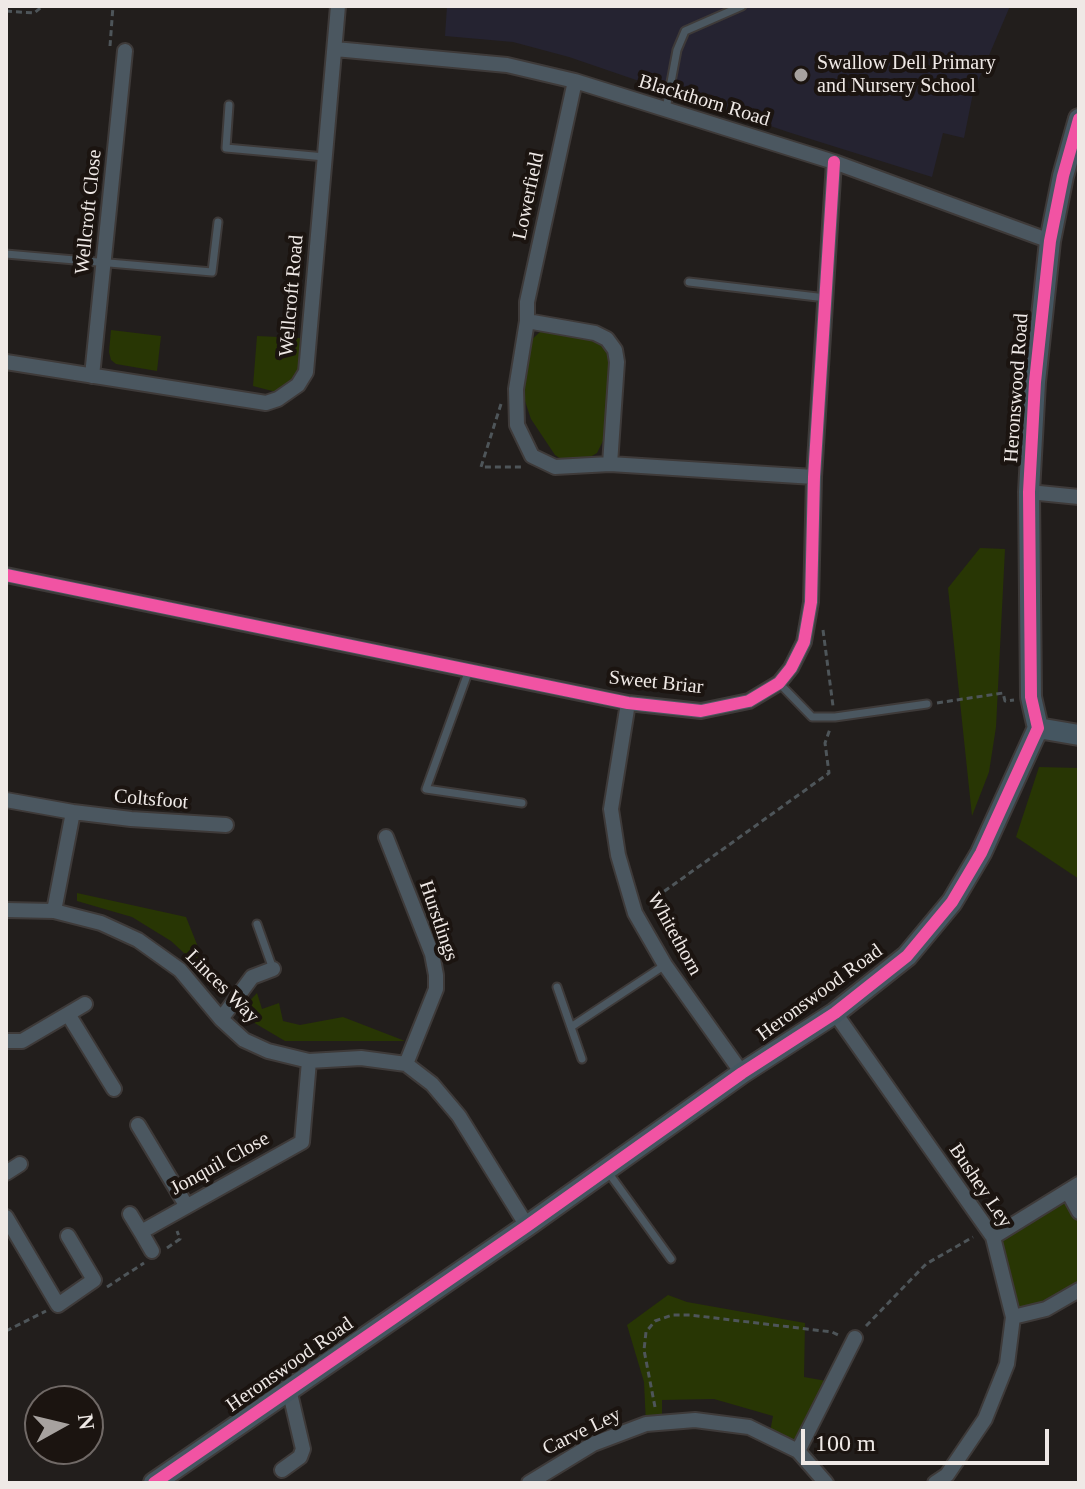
<!DOCTYPE html>
<html>
<head>
<meta charset="utf-8">
<style>
	body { margin:0 }
	#map { position:relative; width:1085px; height:1489px; overflow:hidden; background:#221e1c; font-family:Georgia,serif }
	canvas { display:block }
	.frame { position:absolute; inset:0; border:8px solid #efe9e6; pointer-events:none }
	.north { position:absolute; left:24px; top:1385px; width:80px; height:80px; box-sizing:border-box; background:#1b1410; border:2px solid #706966; border-radius:50%; rotate:82deg; font-size:22px; font-weight:700; line-height:32px; text-align:center; color:#efe9e6 }
	.north::after { content:''; display:block; margin:auto; width:28px; height:36px; background:#a7a29f; clip-path:polygon(50% 0,100% 100%,50% 72%,0 100%) }
	.scale { position:absolute; left:801px; top:1429px; width:248px; height:36px; box-sizing:border-box; border:4px solid #efe9e6; border-top:0; padding-left:10px; font-size:24px; line-height:28px; white-space:nowrap; color:#efe9e6; -webkit-text-stroke:6px #1b1410; paint-order:stroke }
</style>
</head>
<body>
<div id="map">
<canvas width="1085" height="1489"></canvas>
<div class="frame"></div>
<div class="north">N</div>
<div class="scale">100 m</div>
</div>
<script>
const ctx = document.querySelector('canvas').getContext('2d');
ctx.lineJoin = 'round';
function fill(path, color) { ctx.fillStyle = color; ctx.fill(path, 'evenodd'); }
const shape = rows => new Path2D(rows.map(r => 'M' + r).join(''));
function trace(path, color, width, dash) { ctx.strokeStyle = color; ctx.lineWidth = width; ctx.lineCap = dash ? 'butt' : 'round'; ctx.setLineDash(dash || []); ctx.stroke(path); }
function drawText(font, color, halo, rows, align = 'center') {
  ctx.font = font + ' Georgia,serif'; ctx.lineWidth = 8; ctx.setLineDash([]); ctx.textBaseline = 'middle'; ctx.strokeStyle = halo; ctx.fillStyle = color; for (const [text, x, y, turn = 0] of rows) {
    ctx.save(); ctx.translate(x, y); ctx.rotate((+turn || 0) * Math.PI / 180); ctx.textAlign = isNaN(turn) ? turn : align; if (halo) ctx.strokeText(text, 0, 0); ctx.fillText(text, 0, 0); ctx.restore();
  }
}
fill(shape([
	[447,6,1010,6,973,93,964,138,943,133,932,177,788,132,569,57,513,42,445,36]
]), '#252331');
fill(shape([
	[111,330,161,336,157,371,116,364,111,360,109,352],
	[552,330,593,338,607,348,610,357,605,437,597,453,580,463,567,463,555,455,531,419,524,398,522,381,528,343,541,331],
	[257,336,300,338,299,369,292,381,276,392,253,386],
	[980,548,1005,549,996,727,989,772,972,816,948,588],
	[1039,767,1079,768,1079,879,1016,837],
	[77,893,186,917,214,987,196,964,171,941,132,917,77,901],
	[257,993,262,1009,279,1003,283,1021,300,1025,343,1017,405,1041,285,1041,241,1015,242,1009],
	[1068,1192,1079,1212,1079,1290,1013,1317,993,1237],
	[668,1295,687,1302,805,1323,804,1377,832,1382,798,1451,769,1437,773,1416,714,1399,662,1400,662,1422,646,1424,644,1382,627,1325]
]), '#283604');
const lane = shape([
	[229,105,226,148,325,157],
	[666,109,677,50,685,31,742,6],
	[6,254,212,272,218,222],
	[689,282,826,298],
	[469,670,426,789,522,803],
	[779,683,812,717,835,717,927,704],
	[257,924,273,969],
	[557,987,582,1059],
	[571,1027,665,965],
	[608,1172,671,1259]
]);
const street = shape([
	[335,49,507,65,575,81,834,162,1050,241],
	[575,81,527,302,527,321,516,389,517,425,532,456,555,467,610,464,814,477],
	[527,321,595,333,607,339,615,350,617,362,610,464],
	[6,362,266,403,278,399,298,385,306,372,338,6],
	[92,376,125,51],
	[1029,492,1079,497],
	[6,575,628,703,701,711,749,701,779,683,791,668,804,642,811,602,814,477,834,162],
	[628,703,611,809,618,855,635,913,665,965,742,1073],
	[6,800,73,812,131,819,226,825],
	[386,837,432,954,436,975,436,989,406,1064],
	[6,910,54,911,101,923,138,940,180,970,221,1019,244,1040,268,1051,309,1061,361,1058,406,1064,432,1084,459,1116,527,1226],
	[54,911,73,812],
	[835,1013,993,1237,1013,1317,1007,1364,985,1419,947,1475,935,1483],
	[68,1014,114,1089],
	[221,1019,252,977,273,969],
	[6,1041,22,1041,85,1004],
	[138,1125,186,1205],
	[6,1173,20,1164],
	[1068,1192,1079,1212],
	[130,1214,141,1232,302,1142,309,1061],
	[6,1217,58,1305,94,1280,68,1236],
	[141,1232,152,1251],
	[993,1237,1079,1184],
	[1013,1317,1046,1309,1079,1290],
	[798,1451,855,1338],
	[282,1470,300,1457,303,1449,289,1389],
	[529,1483,593,1444,646,1424,695,1420,749,1427,798,1451,826,1483]
]);
const secondary = shape([
	[1038,728,1079,735],
	[154,1483,527,1226,742,1073,835,1013,907,956,952,902,981,853,1038,728,1031,697,1029,492,1035,382,1050,241,1063,176,1079,119]
]);
trace(lane, '#3e3a39', 11);
trace(street, '#3e3a39', 18);
trace(secondary, '#3e3a39', 24);
trace(shape([
	[6,11,34,13,43,6],
	[110,46,113,6],
	[501,404,481,467,524,467],
	[823,630,833,706],
	[937,703,1003,693,1005,701,1014,700],
	[648,903,829,773,825,743,830,729],
	[167,1248,180,1239,177,1231],
	[107,1287,144,1263],
	[866,1326,926,1264,973,1237],
	[6,1331,46,1311],
	[655,1407,644,1350,646,1332,655,1321,672,1315,690,1315,832,1332,838,1335]
]), '#4e5559', 3, [6, 4]);
trace(lane, '#4b5760', 7);
trace(street, '#4b5760', 14);
trace(secondary, '#455661', 20);
trace(shape([
	[6,575,628,703,701,711,749,701,779,683,791,668,804,642,811,602,814,477,834,162],
	[154,1483,527,1226,742,1073,835,1013,907,956,952,902,981,853,1038,728,1031,697,1029,492,1035,382,1050,241,1063,176,1079,119]
]), '#f153a3', 12);
for (const [x, y, r, color] of [
	[801,75,8,"#a7a29f"]
]) { const dot = new Path2D(); dot.arc(x, y, r, 0, 2 * Math.PI); ctx.fillStyle = color; ctx.fill(dot); trace(dot, '#1b1410', 3); }
drawText('20px', '#efe9e6', '#1b1410', [
	["Swallow Dell Primary",817,64],
	["and Nursery School",817,87]
], 'left');
drawText('20px', '#efe9e6', '#1b1410', [
	["Blackthorn Road",704,101,17],
	["Lowerfield",529,196,-78],
	["Wellcroft Close",89,212,-84],
	["Wellcroft Road",292,296,-85],
	["Heronswood Road",1017,388,-86],
	["Sweet Briar",656,683,6],
	["Coltsfoot",151,800,5],
	["Hurstlings",438,921,71],
	["Whitethorn",674,934,61],
	["Linces Way",222,987,45],
	["Heronswood Road",820,993,-36],
	["Jonquil Close",220,1164,-29],
	["Bushey Ley",980,1186,56],
	["Heronswood Road",290,1365,-35],
	["Carve Ley",582,1432,-26]
]);
</script>
</body>
</html>
